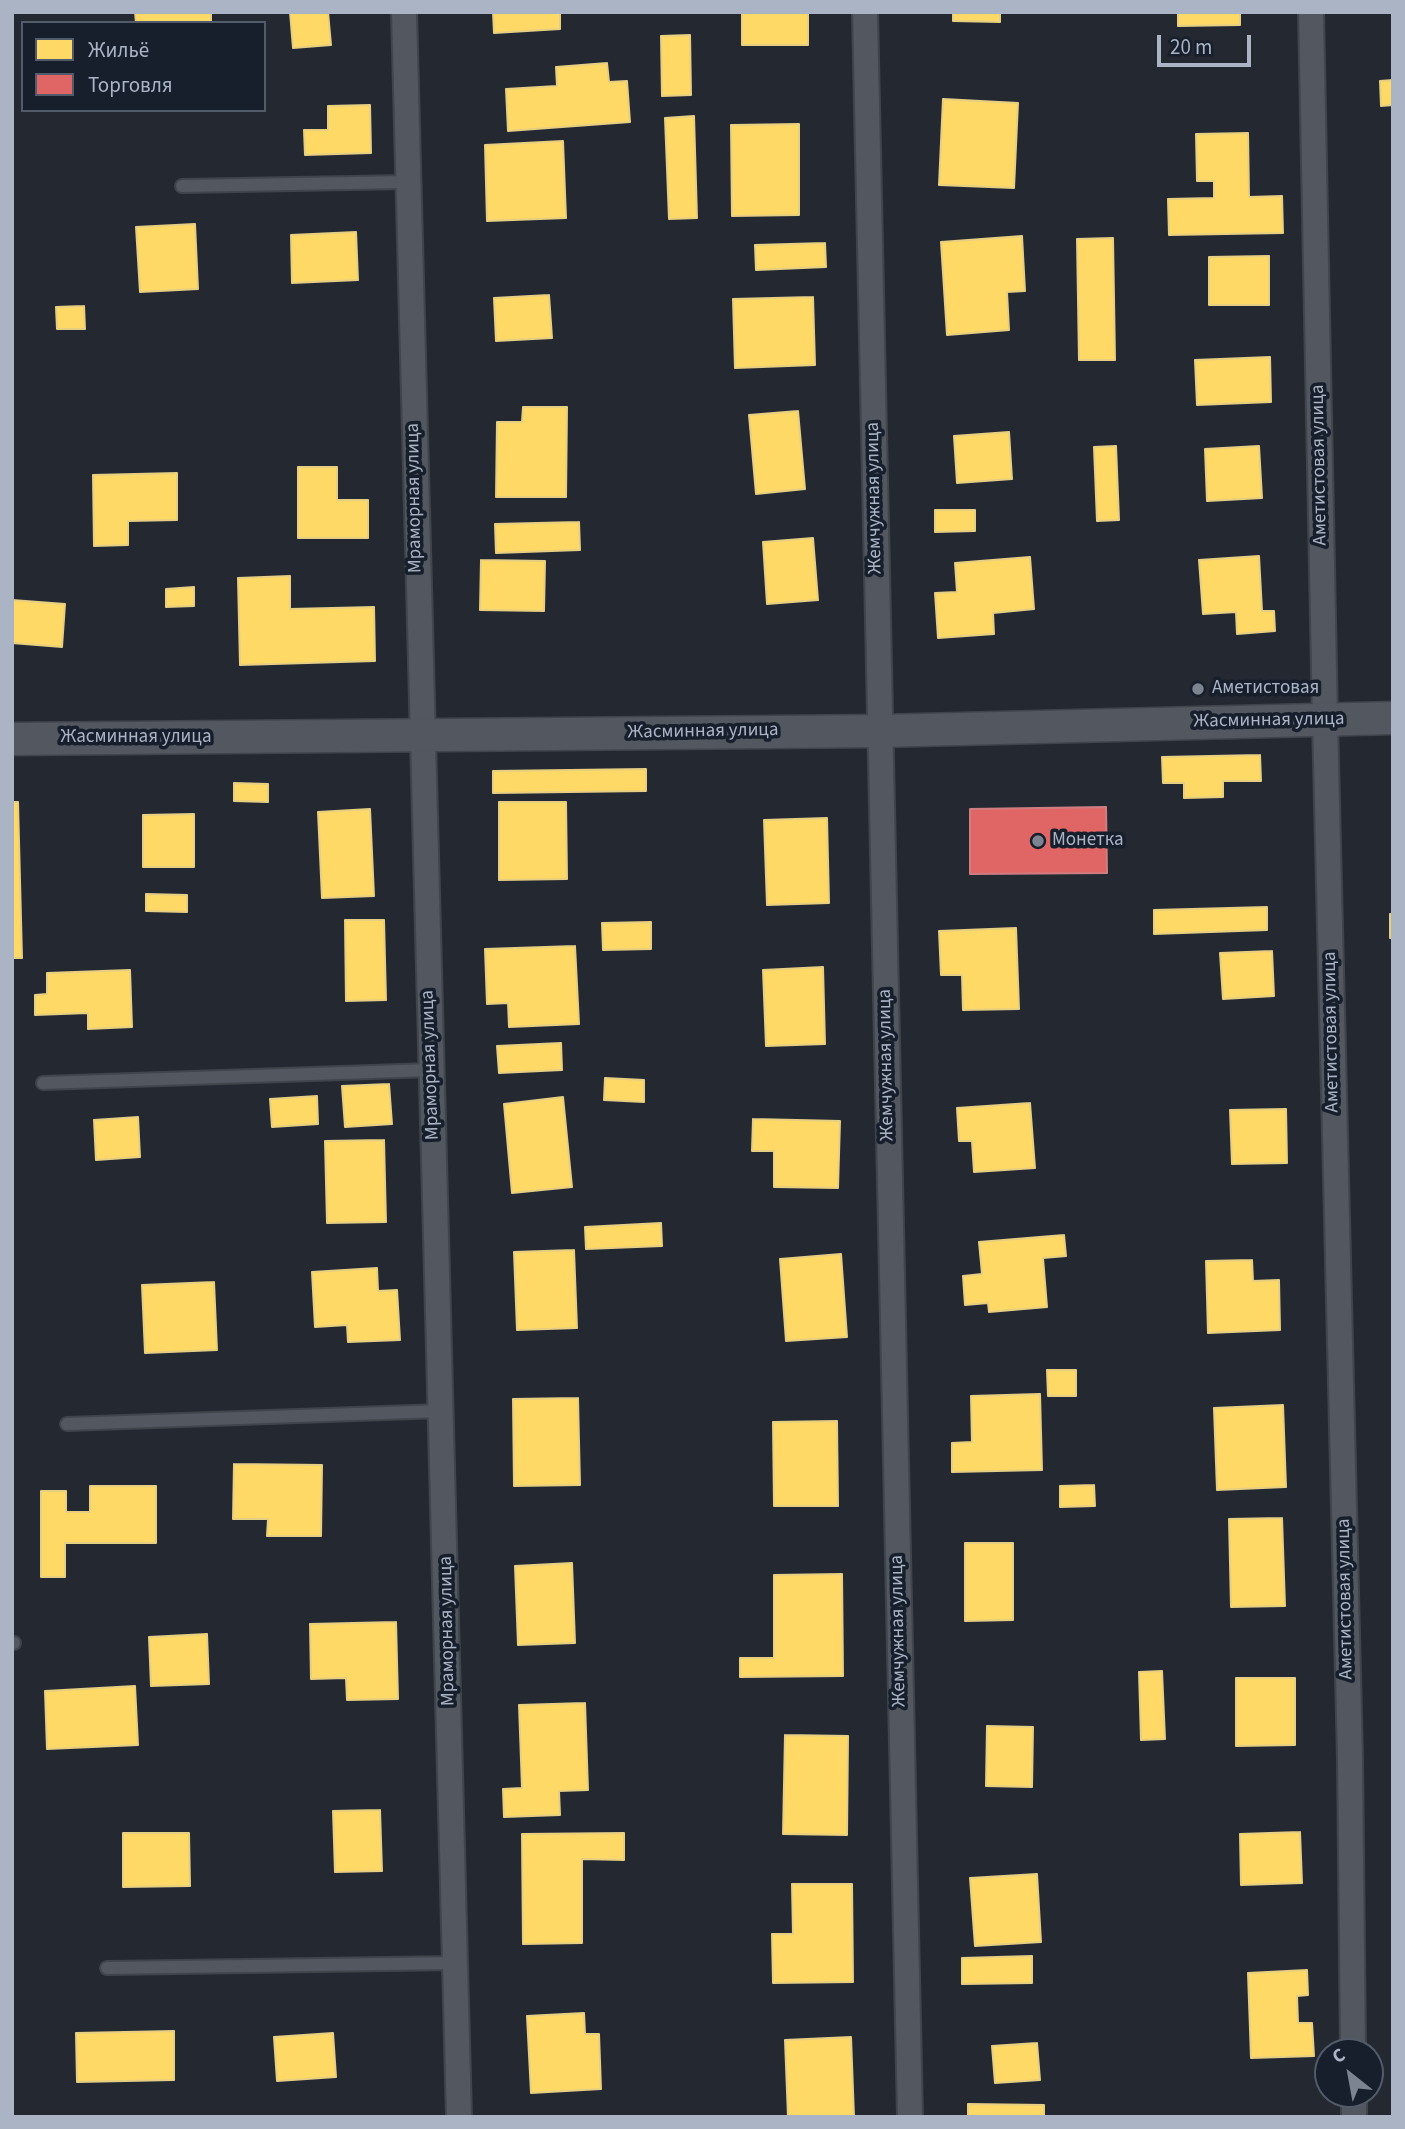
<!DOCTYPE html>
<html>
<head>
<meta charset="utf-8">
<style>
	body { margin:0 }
	#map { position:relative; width:1405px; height:2129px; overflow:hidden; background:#242931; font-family:"Source Sans 3",sans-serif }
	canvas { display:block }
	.frame { position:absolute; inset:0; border:14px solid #abb4c5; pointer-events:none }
	.legend { position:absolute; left:21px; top:21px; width:245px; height:91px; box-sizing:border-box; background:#171f2c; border:2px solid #525b69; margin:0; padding:9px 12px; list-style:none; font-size:21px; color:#abb4c5 }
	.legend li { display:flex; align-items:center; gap:14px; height:35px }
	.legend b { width:35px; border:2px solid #525b69 }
	.north { position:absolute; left:1314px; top:2038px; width:70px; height:70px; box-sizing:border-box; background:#171f2c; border:2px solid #525b69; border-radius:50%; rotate:329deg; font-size:19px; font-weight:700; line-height:28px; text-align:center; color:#abb4c5 }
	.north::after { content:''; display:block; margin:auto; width:24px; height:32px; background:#7c8391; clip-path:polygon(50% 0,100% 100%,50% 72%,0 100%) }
	.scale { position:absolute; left:1157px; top:35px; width:94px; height:32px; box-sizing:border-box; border:4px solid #abb4c5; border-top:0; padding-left:9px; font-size:21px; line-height:24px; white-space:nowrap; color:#abb4c5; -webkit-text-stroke:5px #171f2c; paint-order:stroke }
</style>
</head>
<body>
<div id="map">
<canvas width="1405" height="2129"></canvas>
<div class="frame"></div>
<ul class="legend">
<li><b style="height:19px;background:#ffd966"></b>Жильё</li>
<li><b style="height:19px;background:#e06666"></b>Торговля</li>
</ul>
<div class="north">С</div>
<div class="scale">20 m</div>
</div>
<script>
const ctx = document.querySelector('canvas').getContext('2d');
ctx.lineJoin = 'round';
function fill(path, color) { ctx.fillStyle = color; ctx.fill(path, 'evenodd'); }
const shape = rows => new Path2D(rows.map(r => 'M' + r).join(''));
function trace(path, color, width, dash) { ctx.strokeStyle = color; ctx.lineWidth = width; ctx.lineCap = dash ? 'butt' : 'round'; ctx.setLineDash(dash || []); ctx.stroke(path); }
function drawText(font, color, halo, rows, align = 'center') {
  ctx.font = font + ' "Source Sans 3",sans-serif'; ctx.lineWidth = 7; ctx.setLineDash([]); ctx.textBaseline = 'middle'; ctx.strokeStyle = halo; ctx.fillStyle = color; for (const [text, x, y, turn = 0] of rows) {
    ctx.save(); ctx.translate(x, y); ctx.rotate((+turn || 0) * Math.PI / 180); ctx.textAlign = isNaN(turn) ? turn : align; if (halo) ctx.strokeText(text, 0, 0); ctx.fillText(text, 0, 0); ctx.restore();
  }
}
const homes = shape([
	[135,12,211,12,211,23,136,23,135,12],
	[290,12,328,12,331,45,293,48,290,12],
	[493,12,560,12,560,29,494,33,493,12],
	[742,12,808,12,808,45,742,45,742,12],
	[953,12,1000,12,1000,22,953,21,953,12],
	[1178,12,1240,12,1240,25,1178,26,1178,12],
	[690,35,691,95,662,96,661,36,690,35],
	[607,63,609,82,627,81,630,122,508,131,506,89,557,86,556,67,607,63],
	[1393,80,1393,105,1381,106,1380,81,1393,80],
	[943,99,1018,103,1014,188,939,185,943,99],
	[370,105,371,153,305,155,304,130,328,130,328,106,370,105],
	[694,116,697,218,669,219,665,118,694,116],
	[799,124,799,215,732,216,731,125,799,124],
	[1248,133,1249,197,1282,196,1283,233,1169,235,1168,199,1214,198,1214,181,1197,181,1196,134,1248,133],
	[563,141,566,218,487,221,485,145,563,141],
	[195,224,198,289,140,292,136,227,195,224],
	[356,232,358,280,292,283,291,235,356,232],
	[1022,236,1025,291,1007,292,1009,330,947,335,941,242,1022,236],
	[1113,238,1115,360,1079,360,1077,239,1113,238],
	[825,243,826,267,756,270,755,245,825,243],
	[1269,256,1269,305,1209,305,1209,257,1269,256],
	[549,295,552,338,496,341,494,298,549,295],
	[813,297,815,365,735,368,733,299,813,297],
	[84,306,85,329,57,329,56,307,84,306],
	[1270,357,1271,402,1197,405,1195,360,1270,357],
	[523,407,567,407,566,497,496,497,497,422,522,422,523,407],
	[798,411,805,489,756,494,749,415,798,411],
	[1009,432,1012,479,957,483,954,436,1009,432],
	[1116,446,1119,520,1097,521,1094,447,1116,446],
	[1259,446,1262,498,1207,501,1205,449,1259,446],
	[298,467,337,467,337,500,368,500,368,538,298,538,298,467],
	[177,473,177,520,128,521,128,545,94,546,93,475,177,473],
	[935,510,975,510,975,531,935,532,935,510],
	[579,522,580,550,496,553,495,524,579,522],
	[813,538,818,600,767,604,763,542,813,538],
	[1259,556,1262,611,1274,611,1275,631,1237,634,1236,612,1203,614,1199,560,1259,556],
	[1030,557,1034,609,993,613,994,634,938,638,935,593,957,592,955,563,1030,557],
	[481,560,545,561,544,611,480,610,481,560],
	[290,576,290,609,374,607,375,661,240,665,238,578,290,576],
	[194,587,194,606,166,607,166,589,194,587],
	[12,600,65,604,62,647,12,643,12,600],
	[1260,755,1261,781,1223,781,1223,797,1184,798,1184,783,1163,783,1162,757,1260,755],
	[646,769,646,791,493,793,493,771,646,769],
	[234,783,268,784,268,802,234,801,234,783],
	[12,802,18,802,22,958,12,958,12,802],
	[499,802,566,802,567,879,499,880,499,802],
	[370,809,374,896,322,898,318,812,370,809],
	[194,814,194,867,143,867,143,815,194,814],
	[827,818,829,903,767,905,764,820,827,818],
	[146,894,187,895,187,912,146,911,146,894],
	[1267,907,1267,930,1154,934,1154,910,1267,907],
	[1390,914,1393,914,1393,938,1390,938,1390,914],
	[345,920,384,920,386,1000,346,1001,345,920],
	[651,922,651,949,603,950,602,923,651,922],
	[1016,928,1019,1009,963,1010,962,975,941,975,939,931,1016,928],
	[575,946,579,1024,509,1027,508,1003,487,1004,485,949,575,946],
	[1272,951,1274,996,1223,999,1220,953,1272,951],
	[823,967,825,1044,766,1046,763,970,823,967],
	[130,970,132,1027,88,1029,88,1013,35,1015,35,995,47,994,47,973,130,970],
	[561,1043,562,1070,499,1073,497,1046,561,1043],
	[605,1078,644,1080,644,1102,604,1100,605,1078],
	[389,1084,392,1124,345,1127,342,1086,389,1084],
	[317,1096,318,1124,272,1127,270,1099,317,1096],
	[563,1097,572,1187,512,1193,504,1104,563,1097],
	[1030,1103,1035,1168,974,1172,972,1141,959,1141,957,1108,1030,1103],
	[1286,1109,1287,1163,1232,1164,1230,1110,1286,1109],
	[138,1117,140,1157,96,1160,94,1120,138,1117],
	[753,1119,840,1121,838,1188,774,1187,774,1151,752,1151,753,1119],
	[384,1140,386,1222,327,1223,325,1141,384,1140],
	[661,1223,662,1246,586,1249,585,1227,661,1223],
	[1064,1235,1066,1256,1043,1258,1047,1307,989,1312,988,1303,965,1305,963,1276,982,1274,979,1242,1064,1235],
	[574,1250,577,1328,517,1330,514,1252,574,1250],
	[841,1254,847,1337,786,1341,780,1259,841,1254],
	[1252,1260,1253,1281,1279,1280,1280,1330,1208,1333,1206,1261,1252,1260],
	[377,1268,378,1291,397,1290,400,1340,348,1342,347,1325,315,1327,312,1272,377,1268],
	[214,1282,217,1350,145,1353,142,1285,214,1282],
	[1047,1370,1076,1370,1076,1396,1048,1396,1047,1370],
	[1040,1394,1042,1470,952,1472,952,1443,972,1442,971,1396,1040,1394],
	[578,1398,580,1485,514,1486,513,1399,578,1398],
	[1283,1405,1286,1487,1217,1490,1214,1408,1283,1405],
	[837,1421,838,1506,774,1506,773,1422,837,1421],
	[234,1464,322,1465,321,1536,267,1536,268,1519,233,1519,234,1464],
	[1094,1485,1095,1506,1060,1507,1060,1486,1094,1485],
	[90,1486,156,1486,156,1543,65,1543,65,1577,41,1577,41,1491,66,1491,66,1512,90,1512,90,1486],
	[1282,1518,1285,1606,1231,1607,1229,1519,1282,1518],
	[965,1543,1013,1543,1013,1620,965,1621,965,1543],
	[572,1563,575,1643,518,1645,515,1566,572,1563],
	[842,1574,843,1676,740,1677,740,1658,774,1658,774,1575,842,1574],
	[396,1622,398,1699,347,1700,346,1678,311,1679,310,1624,396,1622],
	[207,1634,209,1684,151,1686,149,1637,207,1634],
	[1162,1671,1165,1739,1141,1740,1139,1672,1162,1671],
	[1236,1678,1295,1678,1295,1745,1236,1746,1236,1678],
	[135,1686,138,1745,47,1749,45,1691,135,1686],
	[585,1703,588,1790,559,1791,560,1815,504,1817,503,1789,522,1788,519,1705,585,1703],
	[987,1726,1033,1727,1032,1787,986,1786,987,1726],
	[785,1735,848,1736,847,1835,783,1834,785,1735],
	[380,1810,382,1871,335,1872,333,1811,380,1810],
	[1300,1832,1302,1883,1241,1885,1240,1834,1300,1832],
	[123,1833,189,1833,190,1886,123,1887,123,1833],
	[624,1833,624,1860,582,1859,582,1943,523,1944,522,1834,624,1833],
	[1037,1874,1041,1942,975,1946,970,1878,1037,1874],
	[792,1884,852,1884,853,1982,773,1983,772,1934,793,1934,792,1884],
	[1032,1956,1032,1983,962,1984,962,1958,1032,1956],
	[1307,1970,1308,1995,1297,1996,1298,2023,1312,2023,1314,2056,1251,2058,1248,1973,1307,1970],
	[584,2013,585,2034,599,2034,601,2089,531,2093,527,2016,584,2013],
	[174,2031,174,2080,77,2082,76,2033,174,2031],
	[333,2033,336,2077,277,2081,274,2037,333,2033],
	[851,2037,854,2117,788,2117,785,2040,851,2037],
	[1037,2043,1040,2080,995,2083,992,2046,1037,2043],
	[968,2104,1044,2105,1044,2117,968,2117,968,2104]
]);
fill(homes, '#ffd966');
trace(homes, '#e6ce82', 2);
const shops = shape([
	[1106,807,1107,873,970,874,970,809,1106,807]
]);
fill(shops, '#e06666');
trace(shops, '#d07d82', 2);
const service = shape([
	[182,186,407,182],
	[43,1083,431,1070],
	[67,1424,442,1411],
	[12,1643,14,1643],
	[107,1968,456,1963]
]);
const minor = shape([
	[404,12,459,2117],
	[865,12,910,2117],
	[1311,12,1325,720,1350,1758,1353,2052],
	[1354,2094,1354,2117]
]);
const tertiary = shape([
	[12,739,880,731,1393,718]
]);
trace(service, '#40444b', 16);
trace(minor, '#40444b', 28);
trace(tertiary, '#40444b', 35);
trace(service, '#525760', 12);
trace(minor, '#525760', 24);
trace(tertiary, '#525760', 32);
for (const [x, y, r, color] of [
	[1198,689,7,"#7c8391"],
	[1038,841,7,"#7c8391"]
]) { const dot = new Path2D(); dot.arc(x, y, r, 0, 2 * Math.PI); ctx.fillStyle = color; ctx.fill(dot); trace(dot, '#171f2c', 2.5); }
drawText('19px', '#abb4c5', '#171f2c', [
	["Аметистовая улица",1320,465,-91],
	["Мраморная улица",415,498,-91],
	["Жемчужная улица",875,498,-91],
	["Жасминная улица",1269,721,-1],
	["Жасминная улица",703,732,-1],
	["Жасминная улица",136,738],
	["Аметистовая улица",1332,1032,-91],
	["Мраморная улица",431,1065,-92],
	["Жемчужная улица",887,1065,-91],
	["Аметистовая улица",1346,1599,-91],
	["Мраморная улица",448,1631,-91],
	["Жемчужная улица",899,1631,-91]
]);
drawText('19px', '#abb4c5', '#171f2c', [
	["Аметистовая",1212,689],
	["Монетка",1052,841]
], 'left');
</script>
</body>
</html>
